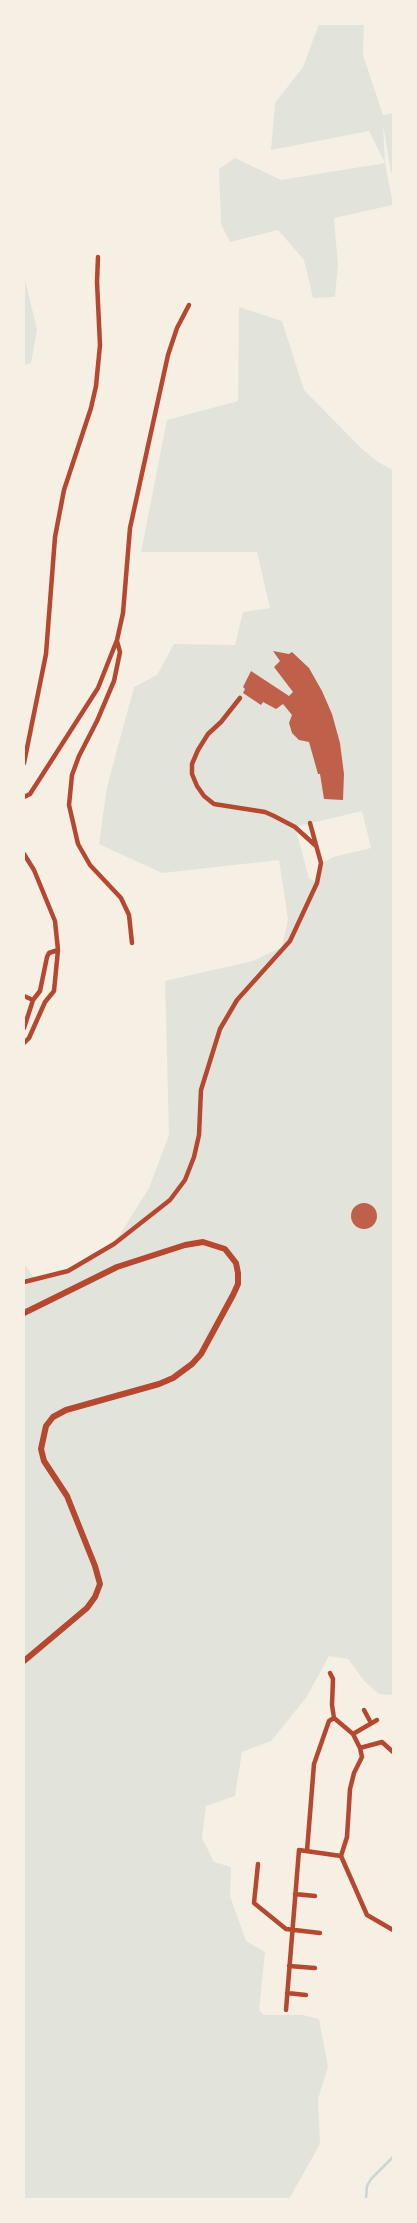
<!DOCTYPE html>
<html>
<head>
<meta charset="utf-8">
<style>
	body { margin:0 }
	#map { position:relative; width:417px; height:2223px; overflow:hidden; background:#f6efe4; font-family:Spectral,serif }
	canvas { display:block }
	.frame { position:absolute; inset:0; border:25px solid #f6efe4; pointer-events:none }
</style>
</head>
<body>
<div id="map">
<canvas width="417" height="2223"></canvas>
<div class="frame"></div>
</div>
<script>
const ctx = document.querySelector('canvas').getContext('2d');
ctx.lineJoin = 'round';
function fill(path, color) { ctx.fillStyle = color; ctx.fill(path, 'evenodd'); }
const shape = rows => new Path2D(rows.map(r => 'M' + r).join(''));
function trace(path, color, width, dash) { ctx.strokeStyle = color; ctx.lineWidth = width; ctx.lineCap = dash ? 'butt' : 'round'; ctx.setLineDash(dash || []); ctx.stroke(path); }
fill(shape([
	[319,24,364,24,363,55,383,115,393,113,393,173,391,173,383,124,385,163,393,205,334,218,338,265,335,297,313,298,304,260,278,230,230,242,221,224,219,169,235,158,281,180,385,163,369,131,271,150,275,103,303,67],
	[24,279,25,279,37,330,31,363,24,365],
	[239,307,282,321,304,390,363,450,378,462,393,470,393,1695,379,1694,365,1682,348,1659,329,1656,306,1698,271,1741,242,1752,235,1796,206,1806,202,1838,214,1862,231,1867,230,1896,246,1941,265,1952,259,2010,264,2015,303,2015,319,2019,328,2067,318,2099,320,2144,289,2199,24,2199,24,1263,35,1279,68,1271,114,1244,149,1188,169,1135,165,981,253,961,282,947,288,919,279,860,162,873,99,844,107,787,134,687,157,675,174,644,235,645,243,612,270,608,257,552,141,552,167,420,238,401],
	[362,811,371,848,333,857,324,862,317,883,309,878,295,827]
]), '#e2e4dc');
trace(shape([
	[366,2199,367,2186,371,2179,393,2157]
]), '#c9d6d2', 2.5);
fill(shape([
	[273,651,289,654,292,652,309,668,322,691,332,714,340,743,344,774,343,800,324,799,320,774,318,774,309,742,299,740,292,733,289,723,292,715,283,704,276,709,263,702,261,705,243,693,245,689,243,687,251,671,289,696,293,692,274,667,280,661],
	'351 1216a13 13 0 1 1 26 0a13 13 0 1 1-26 0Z'
]), '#bf614a');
trace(shape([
	[117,641,120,652,114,681,97,721,79,756,72,775,69,805,78,844,90,865,121,898,129,915,132,943],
	[240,698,221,722,208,734,198,750,192,764,192,774,197,786,204,796,214,804,265,812,274,816,295,827,316,846],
	[24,763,46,654,55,537,64,490,91,408,96,386,100,345,97,282,98,257],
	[24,797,30,794,98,688,117,640,123,613,130,528,168,355,177,328,189,305],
	[24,854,34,870,55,921,58,950,54,991,45,1002,29,1038,24,1043],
	[24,996,33,1000],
	[24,1028,33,1000,40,991,47,957,49,953,58,950],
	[24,1282,68,1271,114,1244,170,1200,185,1180,194,1157,199,1135,201,1090,220,1029,237,1000,290,941,317,883,321,863,310,823],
	[330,1673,333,1679,332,1705,334,1718],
	[364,1710,371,1723],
	[353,1734,377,1720],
	[360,1748,382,1742,393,1752],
	[307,1851,314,1764,329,1721,334,1718,353,1734,360,1748,362,1757,354,1773,350,1789,347,1837,341,1856,367,1915,393,1930],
	[258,1864,254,1903,286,1929,320,1933],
	[295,1894,315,1896],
	[289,1966,315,1968],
	[287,1993,306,1995],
	[286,2010,299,1850,341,1856]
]), '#b5482f', 4.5);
trace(shape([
	[24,1313,117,1267,185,1245,203,1242,225,1249,236,1263,238,1273,238,1284,233,1295,201,1354,192,1364,173,1378,159,1384,66,1410,53,1417,46,1426,41,1449,44,1461,67,1496,95,1566,100,1584,95,1597,87,1608,24,1661]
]), '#b5482f', 6);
</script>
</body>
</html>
